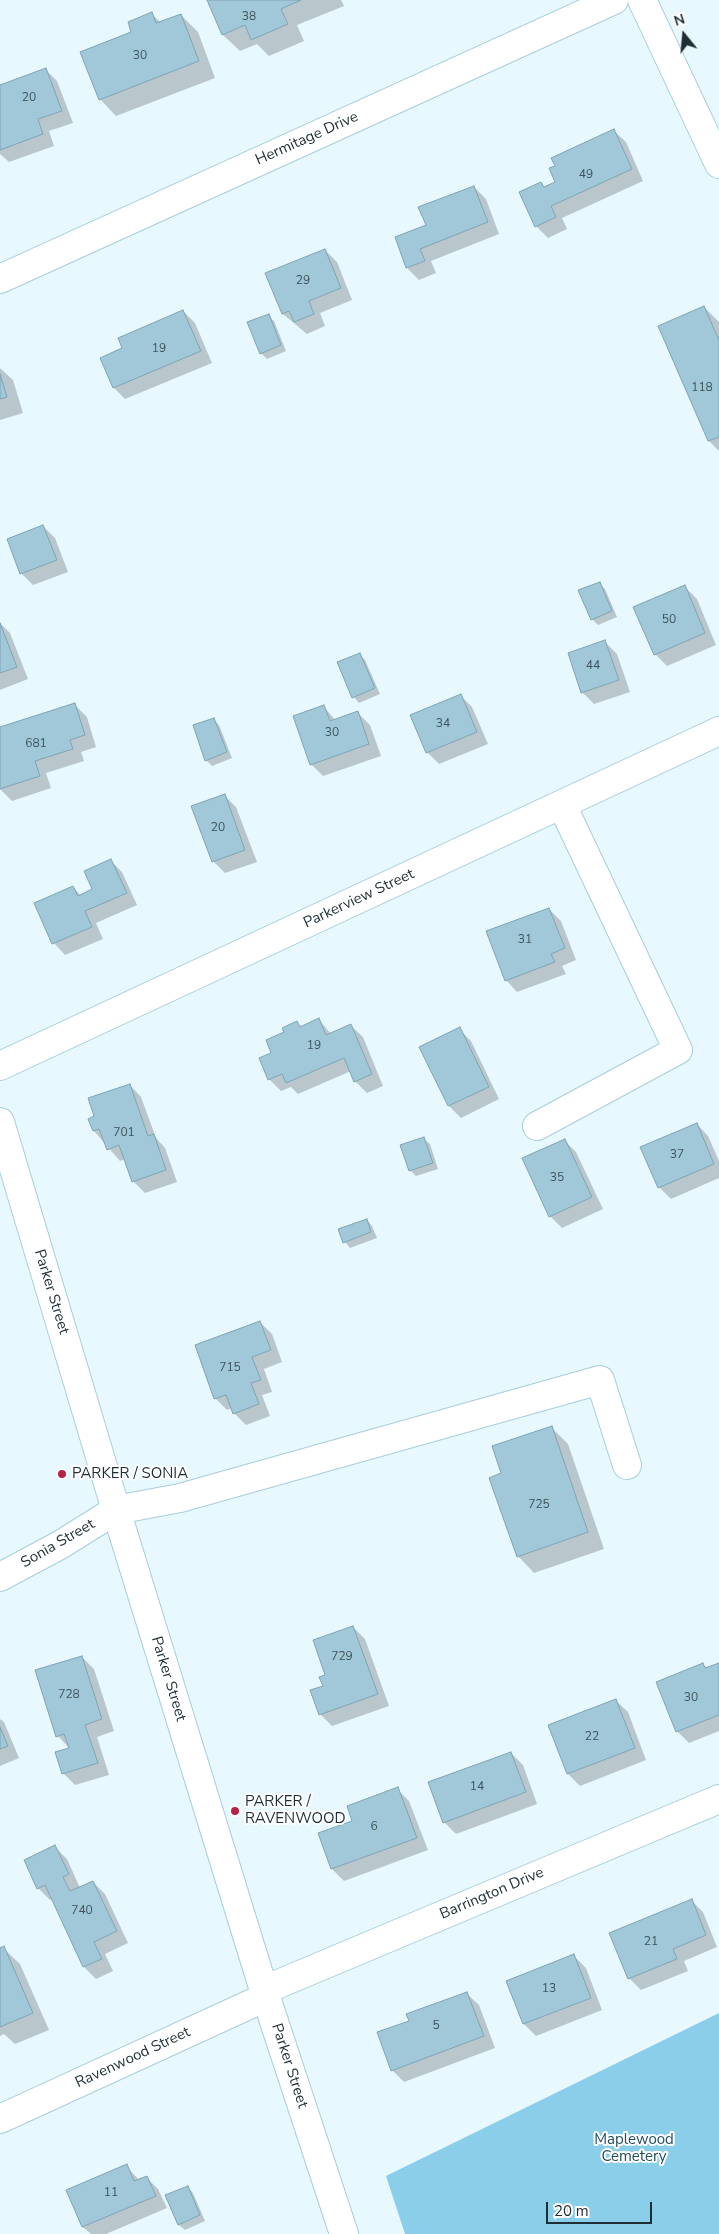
<!DOCTYPE html>
<html>
<head>
<meta charset="utf-8">
<style>
	body { margin:0 }
	#map { position:relative; width:719px; height:2234px; overflow:hidden; background:#e8f8ff; font-family:"Nunito Sans",sans-serif }
	canvas { display:block }
	.north { position:absolute; left:659px; top:10px; width:50px; height:50px; -webkit-text-stroke:4px #fff; paint-order:stroke; rotate:343deg; font-size:14px; font-weight:700; line-height:20px; text-align:center; color:#1e2e34 }
	.north::after { content:''; display:block; margin:auto; width:18px; height:22px; background:#1e2e34; clip-path:polygon(50% 0,100% 100%,50% 72%,0 100%) }
	.scale { position:absolute; left:546px; top:2202px; width:106px; height:22px; box-sizing:border-box; border:2px solid #1e2e34; border-top:0; padding-left:6px; font-size:15px; line-height:18px; white-space:nowrap; color:#1e2e34; -webkit-text-stroke:4px #fff; paint-order:stroke }
</style>
</head>
<body>
<div id="map">
<canvas width="719" height="2234"></canvas>
<div class="north">N</div>
<div class="scale">20 m</div>
</div>
<script>
const ctx = document.querySelector('canvas').getContext('2d');
ctx.lineJoin = 'round';
function fill(path, color) { ctx.fillStyle = color; ctx.fill(path, 'evenodd'); }
const shape = rows => new Path2D(rows.map(r => 'M' + r).join(''));
function trace(path, color, width, dash) { ctx.strokeStyle = color; ctx.lineWidth = width; ctx.lineCap = dash ? 'butt' : 'round'; ctx.setLineDash(dash || []); ctx.stroke(path); }
function drawText(font, color, halo, rows, align = 'center') {
  ctx.font = font + ' "Nunito Sans",sans-serif'; ctx.lineWidth = 4; ctx.setLineDash([]); ctx.textBaseline = 'middle'; ctx.strokeStyle = halo; ctx.fillStyle = color; for (const [text, x, y, turn = 0] of rows) {
    ctx.save(); ctx.translate(x, y); ctx.rotate((+turn || 0) * Math.PI / 180); ctx.textAlign = isNaN(turn) ? turn : align; if (halo) ctx.strokeText(text, 0, 0); ctx.fillText(text, 0, 0); ctx.restore();
  }
}
fill(shape([
	[719,2013,719,2234,405,2234,386,2176]
]), '#8acee9');
fill(shape([
	[208,0,341,0,344,6,297,25,304,41,269,56,257,44,240,51,223,35],
	[152,14,161,23,181,15,198,32,215,78,116,116,100,99,133,32],
	[45,69,57,81,73,123,49,131,54,146,9,162,0,154,0,86],
	[614,131,626,142,643,181,562,218,567,229,548,238,536,226,541,184,545,188,557,182],
	[474,187,486,199,499,234,431,261,436,273,419,280,407,268,396,238,427,226],
	[325,250,337,262,352,300,320,313,325,326,307,334,283,314,267,273],
	[704,307,719,322,719,451,709,441,659,327],
	[183,311,195,323,212,363,125,399,114,388,124,348],
	[268,316,274,321,286,351,267,359,261,353],
	[0,368,13,380,23,413,0,420],
	[43,526,55,538,68,572,33,585,21,573],
	[599,583,605,589,617,617,598,625,592,619],
	[685,587,697,599,716,645,667,666,655,654],
	[0,623,10,633,28,679,0,690],
	[605,642,617,654,630,692,594,704,582,692],
	[359,654,365,660,380,694,359,703,354,697],
	[460,695,472,707,488,744,439,764,427,752],
	[75,705,87,717,96,747,81,752,84,761,46,773,51,788,12,801,0,789,0,728],
	[324,707,336,721,358,713,370,725,381,756,323,776,311,764],
	[213,719,219,725,232,758,212,766,206,760],
	[224,795,236,807,257,862,225,873,213,861],
	[110,860,122,872,137,905,96,923,103,939,65,955,54,943,36,904,73,887,81,896,94,890],
	[549,909,561,921,576,960,562,966,566,974,517,992,506,980],
	[319,1020,331,1034,351,1026,363,1037,383,1086,367,1093,355,1081,351,1071,298,1094,291,1087,281,1091,269,1079,273,1053,286,1033,297,1023,302,1027],
	[459,1029,471,1041,499,1099,461,1118,449,1106,421,1047],
	[130,1085,141,1097,156,1138,165,1148,177,1182,145,1193,133,1181,125,1159,120,1161,94,1131,96,1117],
	[697,1124,708,1136,719,1161,719,1178,671,1199,659,1187],
	[424,1139,430,1144,438,1169,416,1176,410,1170],
	[564,1140,576,1152,603,1209,562,1228,550,1216,523,1159],
	[367,1220,372,1226,377,1238,350,1248,345,1242],
	[260,1322,272,1334,282,1362,264,1369,272,1392,262,1395,270,1416,246,1425,234,1413,232,1408,227,1410,215,1398],
	[551,1427,568,1444,604,1549,534,1573,518,1556,503,1474],
	[353,1627,365,1639,389,1706,332,1726,320,1714,324,1687,327,1676],
	[82,1657,94,1669,114,1731,97,1737,109,1775,75,1785,64,1774,70,1749,58,1736],
	[703,1664,707,1669,719,1664,719,1731,689,1743,677,1731],
	[616,1701,628,1712,646,1760,580,1786,568,1774,550,1726],
	[0,1719,4,1722,19,1758,0,1766],
	[511,1753,523,1765,537,1804,456,1834,444,1822],
	[397,1789,409,1801,428,1850,344,1881,332,1869,319,1834,354,1821],
	[55,1847,67,1859,80,1888,93,1882,105,1894,128,1943,105,1954,113,1971,96,1979,84,1967,53,1899,50,1900,38,1888],
	[691,1900,703,1912,717,1947,684,1961,688,1971,641,1990,629,1978],
	[3,1948,20,1964,49,2030,15,2044,4,2034,0,2036,0,1949],
	[574,1956,586,1968,602,2010,536,2036,524,2024,508,1982],
	[467,1994,479,2005,495,2048,404,2082,392,2070,410,2021],
	[126,2166,139,2180,146,2177,158,2189,167,2208,106,2234,91,2234,83,2227,68,2191],
	[188,2187,193,2193,205,2221,185,2230,179,2225,167,2196]
]), '#0003');
const building = shape([
	[207,0,301,0,281,9,288,24,251,40,245,25,222,35,207,0],
	[152,12,156,23,181,14,199,61,99,100,80,52,131,32,128,22,152,12],
	[46,68,62,111,38,119,43,134,0,150,0,85,46,68],
	[614,129,632,169,551,206,556,217,535,227,519,192,541,182,544,187,555,182,549,168,555,166,551,158,614,129],
	[474,186,488,222,420,249,425,261,406,268,395,237,426,225,418,207,474,186],
	[325,249,341,288,309,301,314,314,294,322,289,311,282,314,265,273,325,249],
	[704,306,719,340,719,437,708,441,658,326,704,306],
	[183,310,201,351,113,388,100,358,122,348,118,338,183,310],
	[269,314,281,345,260,354,247,322,269,314],
	[0,374,7,397,0,399,0,374],
	[43,525,57,560,20,574,7,539,43,525],
	[600,582,612,611,591,620,578,590,600,582],
	[685,585,705,633,654,655,633,607,685,585],
	[0,623,17,667,0,673,0,623],
	[605,640,619,680,581,693,568,653,605,640],
	[360,653,375,688,352,698,337,662,360,653],
	[461,694,477,732,426,753,410,715,461,694],
	[75,703,85,735,70,740,73,749,35,761,40,776,0,789,0,727,75,703],
	[324,705,330,721,358,711,369,744,310,765,293,716,324,705],
	[214,718,227,752,205,761,193,725,214,718],
	[225,794,245,850,212,862,191,806,225,794],
	[111,859,127,893,85,911,92,927,52,944,34,903,73,886,78,896,92,889,84,871,111,859],
	[549,908,565,948,551,954,555,962,505,981,486,931,549,908],
	[319,1018,326,1035,351,1024,372,1074,354,1082,344,1058,286,1083,282,1074,268,1080,259,1058,271,1053,266,1040,284,1032,282,1028,297,1021,300,1027,319,1018],
	[460,1027,489,1087,448,1106,419,1047,460,1027],
	[130,1084,148,1136,154,1134,166,1170,132,1182,119,1145,107,1150,99,1129,93,1131,88,1119,94,1116,88,1098,130,1084],
	[697,1123,714,1164,658,1188,640,1147,697,1123],
	[424,1137,433,1163,409,1171,400,1145,424,1137],
	[565,1139,592,1197,549,1217,522,1158,565,1139],
	[367,1219,371,1232,343,1243,338,1229,367,1219],
	[260,1321,271,1350,252,1357,261,1380,251,1383,259,1404,233,1414,226,1395,214,1399,195,1345,260,1321],
	[552,1426,588,1532,517,1557,489,1478,501,1473,492,1446,552,1426],
	[353,1626,378,1694,319,1715,310,1690,323,1686,319,1677,325,1675,313,1640,353,1626],
	[82,1656,102,1719,85,1725,98,1763,62,1774,55,1752,69,1748,64,1734,56,1737,35,1670,82,1656],
	[703,1663,705,1668,719,1663,719,1715,676,1732,656,1682,703,1663],
	[616,1699,635,1748,567,1774,548,1725,616,1699],
	[0,1727,8,1746,0,1749,0,1727],
	[511,1752,526,1792,443,1823,428,1782,511,1752],
	[398,1787,417,1838,331,1869,318,1833,352,1821,347,1806,398,1787],
	[55,1845,69,1874,63,1877,70,1891,93,1881,117,1931,94,1942,102,1959,83,1967,45,1885,37,1889,24,1860,55,1845],
	[692,1899,706,1935,673,1949,677,1959,628,1979,609,1933,692,1899],
	[4,1946,33,2013,0,2027,0,1948,4,1946],
	[574,1954,591,1998,523,2024,506,1981,574,1954],
	[467,1992,484,2036,391,2071,377,2032,409,2021,406,2014,467,1992],
	[127,2164,134,2181,147,2176,156,2196,82,2227,66,2190,127,2164],
	[188,2186,200,2215,178,2225,165,2195,188,2186]
]);
fill(building, '#a0c8d8');
trace(building, '#7da4b4', 1);
const minor = shape([
	[642,0,719,164],
	[0,279,614,0],
	[0,1066,719,731],
	[537,1126,678,1050,562,805],
	[0,1577,60,1545,116,1510,180,1498,600,1380,627,1465],
	[264,1990,719,1799],
	[0,2119,266,1997]
]);
const major = shape([
	[0,1122,116,1510,266,1997,344,2234]
]);
trace(minor, '#a6cede', 30);
trace(major, '#a6cede', 30);
trace(minor, '#fff', 28);
trace(major, '#fff', 28);
for (const [x, y, r, color] of [
	[62,1474,5,"#b52344"],
	[235,1811,5,"#b52344"]
]) { const dot = new Path2D(); dot.arc(x, y, r, 0, 2 * Math.PI); ctx.fillStyle = color; ctx.fill(dot); trace(dot, '#fff', 2); }
drawText('12px', '#3e545d', null, [
	["38",249,17],
	["30",140,56],
	["20",29,98],
	["49",586,175],
	["29",303,281],
	["19",159,349],
	["118",702,388],
	["50",669,620],
	["44",593,666],
	["34",443,724],
	["30",332,733],
	["681",36,744],
	["20",218,828],
	["31",525,940],
	["19",314,1046],
	["701",124,1133],
	["37",677,1155],
	["35",557,1178],
	["715",230,1368],
	["725",539,1505],
	["729",342,1657],
	["728",69,1695],
	["30",691,1698],
	["22",592,1737],
	["14",477,1787],
	["6",374,1827],
	["740",82,1911],
	["21",651,1942],
	["13",549,1989],
	["5",436,2026],
	["11",111,2193]
]);
drawText('15px', '#1e2e34', '#fff', [
	["Hermitage Drive",307,139,-24],
	["Parkerview Street",359,899,-25],
	["Parker Street",51,1292,73],
	["Sonia Street",58,1544,-30],
	["Parker Street",168,1679,73],
	["Barrington Drive",492,1894,-23],
	["Ravenwood Street",133,2058,-25],
	["Parker Street",289,2066,72]
]);
drawText('15px', '#1e2e34', '#fff', [
	["PARKER / SONIA",72,1474],
	["PARKER /",245,1802],
	["RAVENWOOD",245,1819]
], 'left');
drawText('15px', '#224e5e', '#fff', [
	["Maplewood",634,2140],
	["Cemetery",634,2157]
]);
</script>
</body>
</html>
